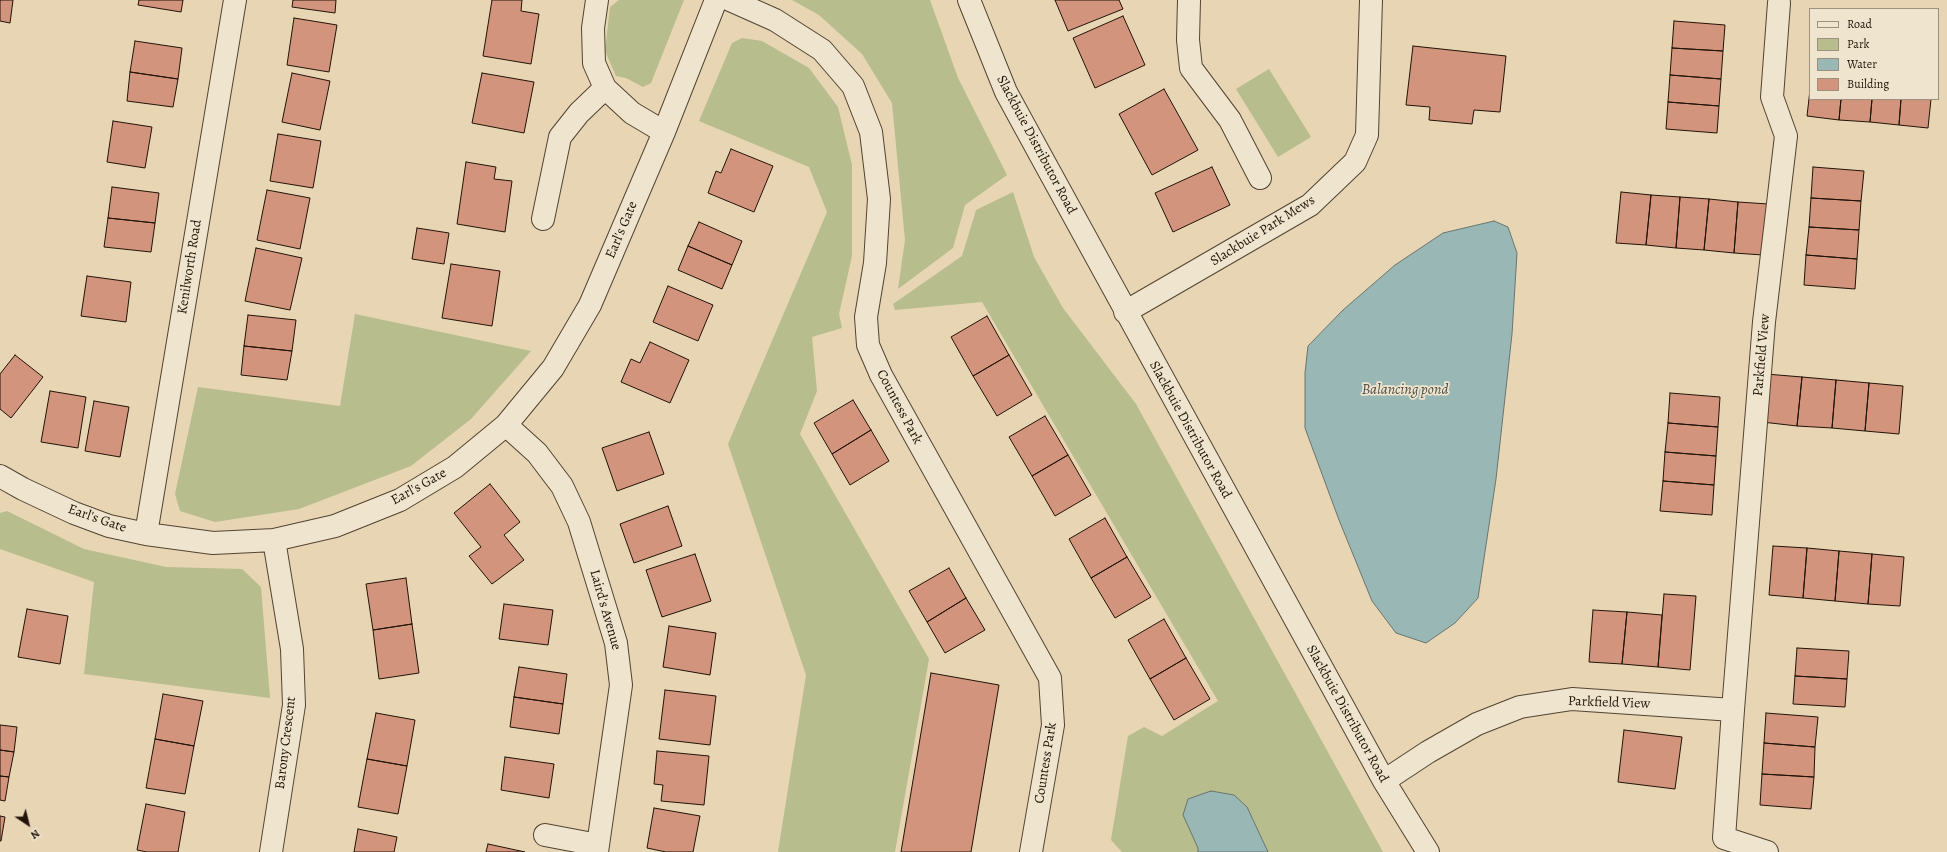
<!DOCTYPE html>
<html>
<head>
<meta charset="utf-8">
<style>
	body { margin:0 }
	#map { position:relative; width:1947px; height:852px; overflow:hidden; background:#e7d5b4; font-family:Alegreya,serif }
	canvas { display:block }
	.legend { position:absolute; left:1809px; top:8px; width:130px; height:92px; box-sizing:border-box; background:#efe4ce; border:1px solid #9d907e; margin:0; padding:5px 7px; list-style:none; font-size:12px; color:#211307 }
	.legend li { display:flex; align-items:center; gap:8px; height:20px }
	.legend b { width:20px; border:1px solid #9d907e }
	.north { position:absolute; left:8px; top:804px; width:40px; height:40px; -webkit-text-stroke:3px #efe4ce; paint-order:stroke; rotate:145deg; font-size:11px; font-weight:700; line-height:16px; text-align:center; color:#211307 }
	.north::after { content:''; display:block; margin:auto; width:14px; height:18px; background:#211307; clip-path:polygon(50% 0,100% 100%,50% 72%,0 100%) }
</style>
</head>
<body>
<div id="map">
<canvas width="1947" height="852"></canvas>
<ul class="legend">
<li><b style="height:5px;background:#efe4ce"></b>Road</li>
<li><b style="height:11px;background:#b7bd8c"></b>Park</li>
<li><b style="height:11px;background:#99b7b5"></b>Water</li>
<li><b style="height:11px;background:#d2947c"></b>Building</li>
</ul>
<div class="north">N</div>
</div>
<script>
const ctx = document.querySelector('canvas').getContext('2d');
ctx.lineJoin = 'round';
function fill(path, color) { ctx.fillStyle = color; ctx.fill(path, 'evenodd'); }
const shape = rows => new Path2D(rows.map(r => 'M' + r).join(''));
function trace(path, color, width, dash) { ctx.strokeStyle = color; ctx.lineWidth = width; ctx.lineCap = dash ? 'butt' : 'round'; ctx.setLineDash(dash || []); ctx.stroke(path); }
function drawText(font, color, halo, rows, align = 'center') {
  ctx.font = font + ' Alegreya,serif'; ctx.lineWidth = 3.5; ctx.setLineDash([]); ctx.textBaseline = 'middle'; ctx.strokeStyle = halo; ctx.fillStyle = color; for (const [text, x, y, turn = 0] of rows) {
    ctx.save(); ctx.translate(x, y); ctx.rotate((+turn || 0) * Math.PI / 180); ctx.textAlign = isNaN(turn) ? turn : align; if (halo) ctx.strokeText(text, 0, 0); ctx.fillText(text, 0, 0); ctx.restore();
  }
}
fill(shape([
	[619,0,684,0,651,83,643,87,626,78,616,76,605,51,610,7],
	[792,0,930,0,958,78,1007,175,965,205,953,248,898,289,905,240,892,103,862,54,819,15],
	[742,38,762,41,809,68,838,107,852,165,852,256,839,314,842,328,812,337,817,391,800,434,929,659,895,852,778,852,806,675,728,444,827,212,809,167,699,121,732,43],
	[1269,69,1311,137,1278,157,1236,89],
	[1013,192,1034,257,1063,308,1136,404,1383,852,1122,852,1111,840,1128,736,1144,727,1162,736,1218,701,982,302,895,310,893,304,962,256,976,210],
	[355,314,531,351,471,419,411,466,299,509,215,522,180,511,175,494,198,387,340,406],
	[7,511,84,549,166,567,242,569,261,587,270,698,84,674,94,582,0,549,0,513]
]), '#b7bd8c');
const water = shape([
	[1494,221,1508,227,1517,253,1512,334,1496,479,1478,598,1455,623,1426,643,1396,633,1372,601,1339,520,1305,428,1305,373,1308,346,1343,310,1395,265,1443,233,1494,221],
	[1211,791,1234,795,1247,807,1268,852,1198,852,1198,848,1183,815,1188,799,1211,791]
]);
fill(water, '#99b7b5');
trace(water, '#69756f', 1);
const building = shape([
	[0,0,13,0,10,23,0,21,0,0],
	[139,0,183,0,181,12,138,5,139,0],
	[293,0,336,0,335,13,292,7,293,0],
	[492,0,522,0,521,11,539,14,531,64,483,56,492,0],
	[1055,0,1119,0,1123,9,1068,31,1055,0],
	[1123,16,1145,65,1095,88,1073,38,1123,16],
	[294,18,337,25,329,72,287,65,294,18],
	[1674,21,1725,25,1723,51,1672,48,1674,21],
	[135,41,182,48,178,79,130,72,135,41],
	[1413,46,1506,56,1500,112,1474,110,1472,124,1429,120,1430,107,1406,105,1413,46],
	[1672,48,1723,51,1721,79,1670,75,1672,48],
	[130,72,178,79,173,107,127,101,130,72],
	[292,73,330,81,320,130,282,122,292,73],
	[482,73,534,82,524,133,472,123,482,73],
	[1670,75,1721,79,1719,106,1668,102,1670,75],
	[1164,89,1198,150,1152,175,1119,114,1164,89],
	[1810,90,1810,99,1841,99,1839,120,1807,116,1810,90],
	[1841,99,1872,99,1870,122,1839,120,1841,99],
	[1872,99,1901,99,1899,125,1870,122,1872,99],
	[1901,99,1931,99,1928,128,1899,125,1901,99],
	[1668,102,1719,106,1717,133,1666,129,1668,102],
	[113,121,152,127,145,168,107,162,113,121],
	[278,134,321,141,313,188,270,181,278,134],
	[731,149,773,166,754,212,708,193,716,171,721,173,731,149],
	[466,162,496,167,494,179,512,181,505,232,457,224,466,162],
	[1212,167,1230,205,1173,232,1155,193,1212,167],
	[1813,167,1864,171,1861,201,1811,198,1813,167],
	[112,187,159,193,155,223,108,218,112,187],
	[267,190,310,198,300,249,257,240,267,190],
	[1621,192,1651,195,1646,245,1616,243,1621,192],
	[1651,195,1680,197,1676,248,1646,245,1651,195],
	[1680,197,1709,199,1704,250,1676,248,1680,197],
	[1811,198,1861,201,1859,230,1809,227,1811,198],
	[1709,199,1738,202,1734,253,1704,250,1709,199],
	[1738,202,1768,204,1763,255,1734,253,1738,202],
	[108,218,155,223,151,252,104,247,108,218],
	[699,222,742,241,732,265,688,246,699,222],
	[1809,227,1859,230,1857,259,1806,255,1809,227],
	[417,228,449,233,444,264,412,259,417,228],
	[688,246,732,265,722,289,678,270,688,246],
	[256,248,302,258,290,310,245,301,256,248],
	[1806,255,1857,259,1855,289,1804,285,1806,255],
	[451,264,500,271,492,326,442,318,451,264],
	[87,276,131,282,126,322,81,316,87,276],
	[668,286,713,305,698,341,653,322,668,286],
	[248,315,296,320,292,351,244,346,248,315],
	[987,316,1009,355,973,376,951,337,987,316],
	[650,342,689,360,670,403,621,382,631,359,640,363,650,342],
	[244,346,292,351,287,380,241,375,244,346],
	[15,355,43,377,11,418,0,409,0,374,15,355],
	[1009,355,1032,395,997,416,973,376,1009,355],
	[1766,374,1802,377,1797,426,1762,422,1766,374],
	[1802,377,1836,380,1832,428,1797,426,1802,377],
	[1836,380,1869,383,1865,431,1832,428,1836,380],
	[1869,383,1903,386,1899,434,1865,431,1869,383],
	[50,391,86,397,78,448,41,442,50,391],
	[1670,393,1720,397,1718,427,1668,423,1670,393],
	[853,400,871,430,832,454,814,423,853,400],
	[94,401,129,407,120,457,85,451,94,401],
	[1045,416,1068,455,1032,476,1009,437,1045,416],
	[1668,423,1718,427,1716,456,1665,452,1668,423],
	[871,430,889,461,850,485,832,454,871,430],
	[649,432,664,474,617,491,602,448,649,432],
	[1665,452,1716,456,1714,485,1663,481,1665,452],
	[1068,455,1091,495,1055,516,1032,476,1068,455],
	[1663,481,1714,485,1712,515,1660,511,1663,481],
	[490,484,520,522,504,535,524,560,492,584,469,556,481,547,454,513,490,484],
	[668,506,682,546,634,563,620,524,668,506],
	[1105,518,1127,557,1091,578,1069,539,1105,518],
	[1773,546,1807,548,1803,598,1769,595,1773,546],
	[1807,548,1839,551,1835,601,1803,598,1807,548],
	[1839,551,1872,554,1868,604,1835,601,1839,551],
	[695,554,711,601,662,617,646,570,695,554],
	[1872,554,1904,557,1900,606,1868,604,1872,554],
	[1127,557,1151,597,1115,618,1091,578,1127,557],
	[949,568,966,598,927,622,909,591,949,568],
	[406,578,412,624,373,630,366,584,406,578],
	[1664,594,1696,596,1690,670,1658,667,1664,594],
	[966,598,985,630,945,653,927,622,966,598],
	[504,604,553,610,548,645,499,639,504,604],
	[27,609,68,616,60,664,18,657,27,609],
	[1593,610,1627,612,1622,664,1589,662,1593,610],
	[1627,612,1662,615,1658,667,1622,664,1627,612],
	[1164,619,1186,658,1150,679,1128,640,1164,619],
	[412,624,419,673,379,679,373,630,412,624],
	[669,626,716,633,710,675,663,667,669,626],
	[1797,648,1849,651,1847,679,1795,676,1797,648],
	[1186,658,1210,699,1174,720,1150,679,1186,658],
	[519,667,567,674,563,704,514,697,519,667],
	[931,673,999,685,971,852,901,852,931,673],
	[1795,676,1847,679,1845,707,1793,704,1795,676],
	[665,690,716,696,710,745,659,739,665,690],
	[163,694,203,701,194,746,155,739,163,694],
	[514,697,563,704,559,734,510,727,514,697],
	[376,713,415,720,407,766,367,759,376,713],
	[1766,713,1818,717,1815,747,1764,743,1766,713],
	[0,725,17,727,14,752,0,750,0,725],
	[1624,730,1682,737,1675,789,1618,782,1624,730],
	[155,739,194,746,185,794,146,788,155,739],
	[1764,743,1815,747,1814,777,1762,774,1764,743],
	[0,750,14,752,9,777,0,776,0,750],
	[657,751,709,756,704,805,661,801,663,785,654,784,657,751],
	[505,757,554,764,549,798,501,790,505,757],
	[367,759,407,766,398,814,358,807,367,759],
	[1762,774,1814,777,1811,809,1760,805,1762,774],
	[0,776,9,777,5,801,0,800,0,776],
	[146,804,185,812,178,852,147,852,137,850,146,804],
	[654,808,700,816,693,852,666,852,647,848,654,808],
	[0,816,5,817,1,841,0,841,0,816],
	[358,829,397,837,394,852,354,852,358,829],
	[488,844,525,852,486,852,488,844]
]);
fill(building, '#d2947c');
trace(building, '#211307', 1);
const minor = shape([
	[597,0,593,28,594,63,605,88,632,113,664,132],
	[730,0,775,20,822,50,853,86,871,132,879,199,875,263,866,317,868,345,881,375,1050,678,1053,725,1031,852],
	[969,0,1006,92,1042,158,1384,781,1428,852],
	[1189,0,1188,40,1191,68,1230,120,1260,178],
	[543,219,560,137,579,113,605,88],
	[1125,312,1310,205,1355,162,1367,135,1371,0],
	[506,425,537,453,562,486,579,522,616,643,621,685,597,852],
	[0,476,23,489,74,513,109,526,146,534,213,543,274,540,335,526,400,500,455,467,506,425,553,368,590,305,664,132,716,0],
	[146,534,235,0],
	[1384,781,1428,752,1477,724,1520,707,1572,699,1733,710],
	[545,835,598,845],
	[271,852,294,705,292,649,274,540],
	[1767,852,1724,838,1733,710,1764,322,1786,136,1772,97,1779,3]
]);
trace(minor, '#524432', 24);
trace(minor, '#efe4ce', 22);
drawText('14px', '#211307', '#efe4ce', [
	["Slackbuie Distributor Road",1036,145,62],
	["Earl's Gate",622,230,-67],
	["Slackbuie Park Mews",1263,231,-32],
	["Kenilworth Road",190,267,-81],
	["Parkfield View",1762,355,-85],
	["Countess Park",899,407,62],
	["Slackbuie Distributor Road",1190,430,61],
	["Earl's Gate",419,487,-29],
	["Earl's Gate",97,519,19],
	["Laird's Avenue",605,610,74],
	["Parkfield View",1609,703,2],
	["Slackbuie Distributor Road",1347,714,61],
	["Barony Crescent",286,743,-83],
	["Countess Park",1046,763,-81]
]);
drawText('italic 15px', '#4b4c44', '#efe4ce', [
	["Balancing pond",1405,390]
]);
</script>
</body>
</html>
